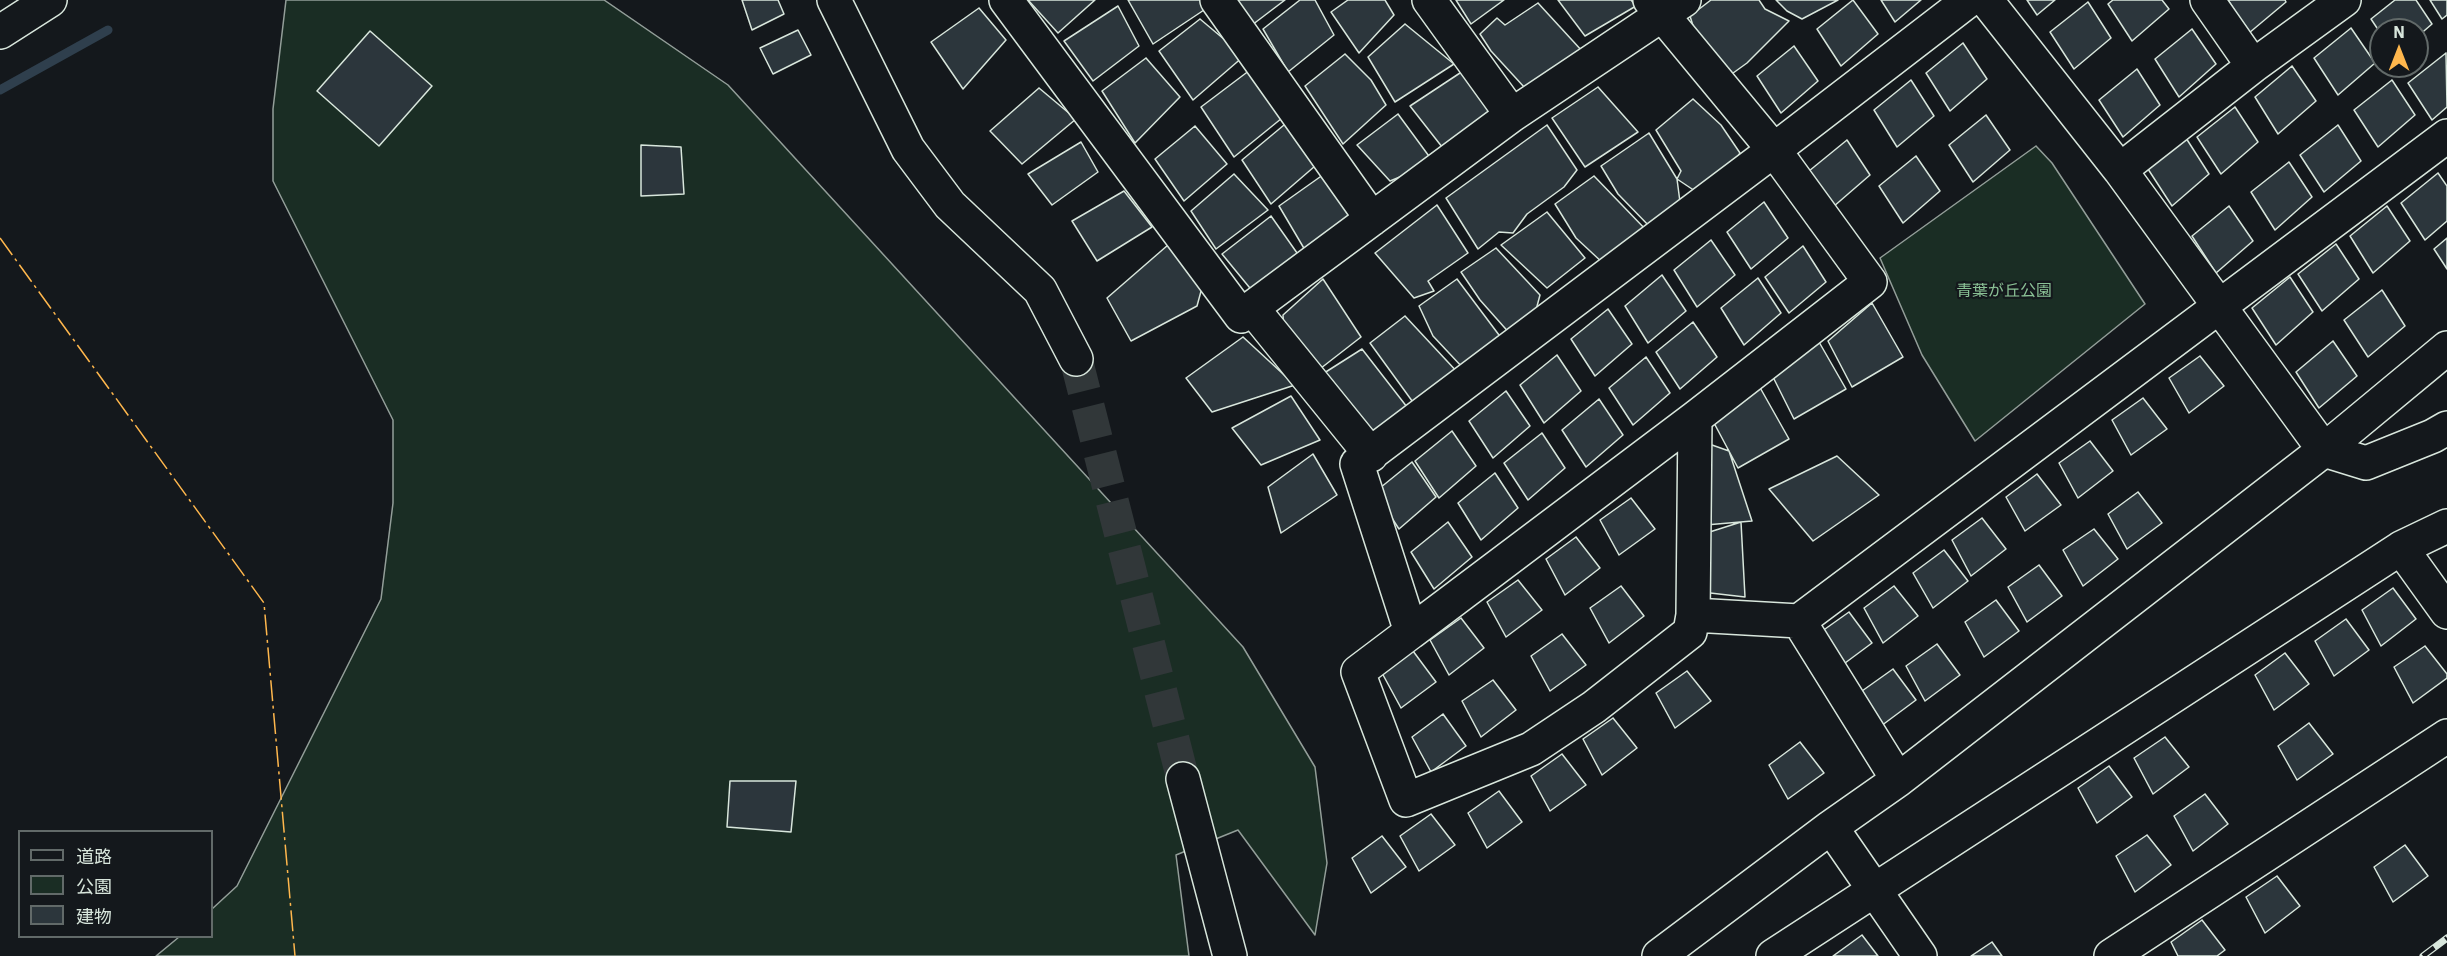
<!DOCTYPE html>
<html>
<head>
<meta charset="utf-8">
<style>
	body { margin:0 }
	#map { position:relative; width:2447px; height:956px; overflow:hidden; background:#14181c; font-family:"IBM Plex Sans","Noto Sans JP",sans-serif }
	canvas { display:block }
	.legend { position:absolute; left:18px; top:830px; width:195px; height:108px; box-sizing:border-box; background:#14181c; border:2px solid #626a69; margin:0; padding:8px 10px; list-style:none; font-size:18px; color:#d8e6dc }
	.legend li { display:flex; align-items:center; gap:12px; height:30px }
	.legend b { width:30px; border:2px solid #626a69 }
	.north { position:absolute; left:2369px; top:18px; width:60px; height:60px; box-sizing:border-box; background:#14181c; border:2px solid #626a69; border-radius:50%; rotate:0deg; font-size:16px; font-weight:700; line-height:24px; text-align:center; color:#d8e6dc }
	.north::after { content:''; display:block; margin:auto; width:21px; height:27px; background:#ffb74d; clip-path:polygon(50% 0,100% 100%,50% 72%,0 100%) }
</style>
</head>
<body>
<div id="map">
<canvas width="2447" height="956"></canvas>
<ul class="legend">
<li><b style="height:8px;background:#14181c"></b>道路</li>
<li><b style="height:16px;background:#1a2d24"></b>公園</li>
<li><b style="height:16px;background:#2c363c"></b>建物</li>
</ul>
<div class="north">N</div>
</div>
<script>
const ctx = document.querySelector('canvas').getContext('2d');
ctx.lineJoin = 'round';
function fill(path, color) { ctx.fillStyle = color; ctx.fill(path, 'evenodd'); }
const shape = rows => new Path2D(rows.map(r => 'M' + r).join(''));
function trace(path, color, width, dash) { ctx.strokeStyle = color; ctx.lineWidth = width; ctx.lineCap = dash ? 'butt' : 'round'; ctx.setLineDash(dash || []); ctx.stroke(path); }
function drawText(font, color, halo, rows, align = 'center') {
  ctx.font = font + ' "IBM Plex Sans","Noto Sans JP",sans-serif'; ctx.lineWidth = 4.5; ctx.setLineDash([]); ctx.textBaseline = 'middle'; ctx.strokeStyle = halo; ctx.fillStyle = color; for (const [text, x, y, turn = 0] of rows) {
    ctx.save(); ctx.translate(x, y); ctx.rotate((+turn || 0) * Math.PI / 180); ctx.textAlign = isNaN(turn) ? turn : align; if (halo) ctx.strokeText(text, 0, 0); ctx.fillText(text, 0, 0); ctx.restore();
  }
}
const green = shape([
	[286,0,604,0,728,85,1243,647,1315,767,1327,863,1315,935,1238,830,1176,855,1189,956,156,956,179,937,212,936,212,909,237,886,381,599,393,503,393,420,273,181,273,109,286,0],
	[2036,146,2052,163,2145,304,1975,441,1922,355,1880,258,2036,146]
]);
fill(green, '#1a2d24');
trace(green, '#939e99', 1.5);
trace(shape([
	[0,90,108,30]
]), '#2f3f4d', 9);
const building = shape([
	[742,0,778,0,784,14,752,30,742,0],
	[1028,0,1095,0,1058,33,1028,0],
	[1128,0,1201,0,1207,8,1153,44,1128,0],
	[1237,0,1285,0,1252,25,1237,0],
	[1300,0,1315,0,1334,35,1288,72,1263,29,1300,0],
	[1348,0,1385,0,1394,15,1359,53,1331,12,1348,0],
	[1456,0,1504,0,1471,24,1456,0],
	[1558,0,1631,0,1636,6,1585,36,1558,0],
	[1711,0,1759,0,1765,9,1789,21,1747,63,1722,81,1702,55,1690,16,1711,0],
	[1776,0,1838,0,1802,19,1787,11,1776,0],
	[1853,0,1878,34,1841,66,1817,29,1853,0],
	[1881,0,1921,0,1895,22,1881,0],
	[2027,0,2055,0,2037,15,2027,0],
	[2113,0,2162,0,2169,9,2132,41,2108,4,2113,0],
	[2228,0,2285,0,2286,2,2249,33,2228,0],
	[2395,0,2416,0,2432,24,2417,37,2417,30,2381,30,2381,34,2371,19,2395,0],
	[2430,0,2447,0,2447,15,2442,19,2430,0],
	[2088,2,2111,38,2074,69,2050,32,2088,2],
	[1538,3,1583,52,1525,88,1491,51,1480,34,1497,18,1505,25,1538,3],
	[1118,6,1139,46,1093,81,1064,41,1118,6],
	[979,8,1006,40,963,89,931,42,979,8],
	[1200,19,1244,56,1193,100,1159,51,1200,19],
	[1405,24,1454,64,1395,102,1368,57,1405,24],
	[2351,28,2375,63,2338,95,2314,58,2351,28],
	[2192,29,2216,64,2179,97,2155,59,2192,29],
	[798,30,811,55,773,74,760,48,798,30],
	[370,31,432,86,379,146,317,91,370,31],
	[1963,43,1987,79,1950,111,1926,73,1963,43],
	[1794,46,1818,81,1781,113,1757,76,1794,46],
	[2446,53,2447,107,2432,120,2408,83,2446,53],
	[1345,54,1371,80,1386,105,1343,144,1305,86,1345,54],
	[1146,58,1180,97,1135,143,1102,91,1146,58],
	[2292,66,2316,101,2278,134,2255,97,2292,66],
	[2137,69,2160,105,2123,137,2099,100,2137,69],
	[1250,70,1287,114,1234,157,1201,107,1250,70],
	[1463,71,1491,109,1446,152,1410,106,1463,71],
	[1911,80,1934,116,1897,147,1874,110,1911,80],
	[2392,80,2415,115,2378,147,2354,110,2392,80],
	[1598,87,1638,132,1585,167,1552,118,1598,87],
	[1039,88,1076,119,1022,164,990,131,1039,88],
	[1693,99,1721,125,1740,153,1732,166,1695,191,1677,179,1681,171,1656,130,1693,99],
	[2235,107,2258,142,2221,174,2197,137,2235,107],
	[1398,114,1434,163,1390,181,1357,145,1398,114],
	[1986,115,2010,150,1973,182,1949,145,1986,115],
	[1290,120,1322,160,1271,204,1242,160,1290,120],
	[1547,125,1577,170,1564,187,1527,214,1513,233,1499,232,1478,249,1446,198,1547,125],
	[2338,125,2361,161,2324,192,2300,155,2338,125],
	[1195,126,1227,164,1184,201,1155,159,1195,126],
	[1649,133,1677,179,1680,202,1652,229,1618,194,1601,166,1649,133],
	[2186,138,2209,174,2172,206,2148,169,2186,138],
	[1847,140,1870,175,1833,207,1809,171,1847,140],
	[1081,142,1098,172,1052,205,1028,174,1081,142],
	[641,145,681,147,684,194,641,196,641,145],
	[1916,156,1940,191,1903,223,1879,186,1916,156],
	[2289,162,2312,197,2275,230,2251,192,2289,162],
	[1327,172,1359,214,1305,250,1279,206,1327,172],
	[2438,173,2447,186,2447,221,2425,240,2401,203,2438,173],
	[1234,174,1268,210,1216,249,1191,211,1234,174],
	[1594,176,1649,233,1604,264,1576,238,1555,204,1594,176],
	[1124,191,1152,227,1097,261,1072,221,1124,191],
	[1764,202,1788,238,1751,269,1727,232,1764,202],
	[1437,205,1468,253,1428,281,1434,291,1414,298,1375,253,1437,205],
	[2229,206,2253,241,2216,273,2192,236,2229,206],
	[2387,206,2410,241,2373,273,2350,236,2387,206],
	[1547,212,1585,258,1547,288,1501,245,1547,212],
	[1271,216,1302,260,1254,293,1222,254,1271,216],
	[2447,238,2447,269,2434,249,2447,238],
	[1711,240,1735,275,1697,307,1674,270,1711,240],
	[2336,244,2359,279,2322,311,2298,274,2336,244],
	[1168,245,1203,284,1197,306,1131,341,1107,298,1168,245],
	[1803,246,1826,282,1789,313,1765,277,1803,246],
	[1496,248,1540,295,1532,325,1512,336,1480,300,1461,272,1496,248],
	[1662,275,1686,311,1648,343,1625,306,1662,275],
	[2290,277,2313,312,2276,345,2252,308,2290,277],
	[1758,278,1781,313,1744,345,1721,308,1758,278],
	[1323,279,1361,337,1316,372,1284,334,1283,315,1323,279],
	[1457,279,1502,339,1464,369,1433,336,1419,306,1457,279],
	[2382,290,2405,326,2368,357,2344,320,2382,290],
	[1872,303,1903,357,1852,387,1828,341,1872,303],
	[1608,309,1632,344,1595,376,1571,339,1608,309],
	[1405,316,1460,375,1415,405,1370,343,1405,316],
	[1693,322,1717,357,1680,389,1656,352,1693,322],
	[1815,335,1846,389,1794,419,1771,373,1815,335],
	[1243,337,1295,385,1212,412,1186,378,1243,337],
	[2333,341,2357,376,2319,408,2296,372,2333,341],
	[1362,349,1407,407,1367,436,1321,375,1362,349],
	[1557,355,1581,391,1544,423,1520,385,1557,355],
	[2200,356,2224,386,2189,413,2169,378,2200,356],
	[1646,357,1670,393,1633,425,1609,388,1646,357],
	[1758,384,1789,439,1738,468,1714,423,1758,384],
	[1506,391,1530,426,1493,458,1469,421,1506,391],
	[1291,396,1320,440,1261,465,1232,428,1291,396],
	[2143,398,2167,429,2131,455,2112,420,2143,398],
	[1599,399,1623,435,1586,467,1562,430,1599,399],
	[1452,431,1476,466,1439,498,1415,461,1452,431],
	[1542,433,1565,468,1528,500,1504,463,1542,433],
	[1695,439,1729,451,1752,521,1694,526,1695,439],
	[2090,441,2113,471,2078,498,2059,463,2090,441],
	[1313,454,1337,495,1281,533,1268,487,1313,454],
	[1837,456,1879,495,1813,541,1769,489,1837,456],
	[1412,462,1436,497,1399,529,1375,492,1412,462],
	[1495,473,1518,508,1481,540,1458,503,1495,473],
	[2037,474,2061,505,2025,531,2006,497,2037,474],
	[2138,492,2162,523,2127,549,2108,514,2138,492],
	[1631,498,1655,529,1619,555,1600,520,1631,498],
	[1982,518,2006,549,1971,576,1952,540,1982,518],
	[1448,522,1472,557,1434,589,1411,552,1448,522],
	[1741,522,1745,597,1693,591,1694,537,1741,522],
	[2094,529,2118,559,2083,586,2063,550,2094,529],
	[1576,537,1600,568,1565,595,1546,559,1576,537],
	[1944,550,1968,581,1933,608,1913,573,1944,550],
	[2039,565,2062,596,2027,622,2008,587,2039,565],
	[1518,580,1542,610,1506,637,1487,602,1518,580],
	[1621,586,1644,616,1609,643,1590,608,1621,586],
	[1894,586,1918,616,1883,643,1864,608,1894,586],
	[2393,588,2416,619,2381,646,2362,610,2393,588],
	[1996,600,2019,631,1984,657,1965,622,1996,600],
	[1849,612,1872,643,1837,669,1818,634,1849,612],
	[1461,618,1484,648,1449,675,1430,640,1461,618],
	[2346,619,2369,650,2334,676,2315,641,2346,619],
	[1562,634,1586,665,1550,691,1531,656,1562,634],
	[1937,644,1960,675,1925,701,1906,666,1937,644],
	[2425,646,2447,674,2447,678,2413,703,2394,667,2425,646],
	[1413,651,1436,682,1401,708,1382,673,1413,651],
	[2285,653,2309,684,2274,710,2255,675,2285,653],
	[1893,669,1916,700,1881,726,1862,691,1893,669],
	[1687,671,1711,701,1675,728,1656,693,1687,671],
	[1493,680,1516,710,1481,737,1462,701,1493,680],
	[1443,714,1466,746,1431,772,1412,737,1443,714],
	[1613,718,1637,748,1602,775,1583,739,1613,718],
	[2309,723,2333,754,2297,780,2278,746,2309,723],
	[2165,737,2189,767,2153,794,2134,758,2165,737],
	[1800,742,1824,773,1788,799,1769,765,1800,742],
	[1562,754,1586,785,1550,811,1531,776,1562,754],
	[2109,766,2132,797,2097,823,2078,788,2109,766],
	[730,781,796,781,791,832,727,827,730,781],
	[1499,791,1522,822,1487,848,1468,813,1499,791],
	[2205,794,2228,824,2193,851,2174,816,2205,794],
	[1431,814,1455,845,1419,871,1400,836,1431,814],
	[2147,835,2171,865,2135,892,2116,856,2147,835],
	[1382,836,1406,867,1371,893,1352,858,1382,836],
	[2405,845,2428,876,2393,902,2374,867,2405,845],
	[2277,876,2300,906,2265,933,2246,897,2277,876],
	[2202,920,2225,950,2217,956,2178,956,2171,942,2202,920],
	[1862,935,1878,956,1833,956,1862,935],
	[1992,942,2002,956,1971,956,1992,942]
]);
fill(building, '#2c363c');
trace(building, '#d8e6dc', 1.5);
trace(shape([
	[1076,359,1183,779]
]), '#313739', 33, [33, 16]);
const minor = shape([
	[834,0,908,149,950,205,1040,290,1076,359],
	[1006,0,1241,316,1512,115,1684,0],
	[1217,0,1372,219],
	[1429,0,1512,115],
	[1650,0,1774,150,1870,282,1695,418,1411,632,1357,464,1774,150,1969,0],
	[1986,0,2120,170,2324,450,2366,463,2433,436,2447,428],
	[2207,0,2253,66],
	[0,32,50,0],
	[2120,170,2253,66,2344,0],
	[1252,308,1371,455],
	[2401,548,2447,526],
	[1693,615,1799,621,2447,136],
	[1799,621,1898,780],
	[1411,632,1358,672,1406,800,1531,749,1594,707,1690,632,1693,615,1695,418],
	[1183,779,1230,956],
	[1831,827,1920,956],
	[1659,956,1831,827,1898,780,2324,450,2447,348],
	[1773,956,2401,548,2447,612],
	[2111,956,2447,736]
]);
trace(minor, '#d8e6dc', 36);
trace(minor, '#14181c', 33);
const rail = shape([
	[2423,956,2447,938]
]);
trace(rail, '#d8e6dc', 7);
trace(rail, '#14181c', 4.5, [14]);
trace(shape([
	[0,238,264,603,295,956]
]), '#ffb74d', 1.5, [21, 4.5, 3, 4.5]);
drawText('16px', '#8ac095', '#14181c', [
	["青葉が丘公園",2004,291]
]);
</script>
</body>
</html>
